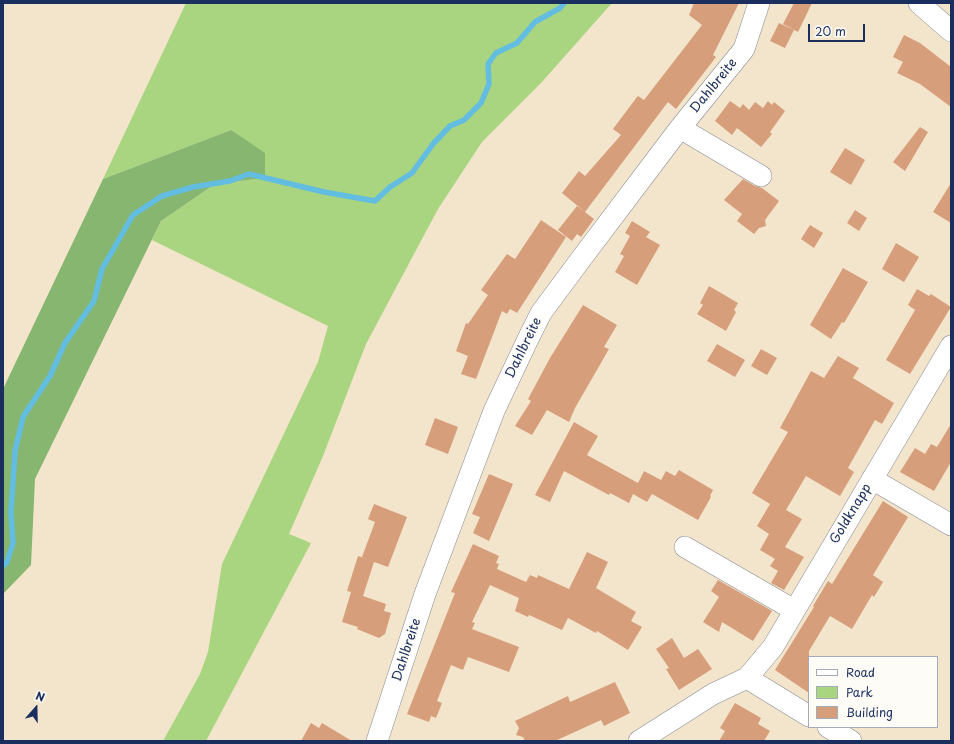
<!DOCTYPE html>
<html>
<head>
<meta charset="utf-8">
<style>
	body { margin:0 }
	#map { position:relative; width:954px; height:744px; overflow:hidden; background:#f3e5cb; font-family:"Playpen Sans",sans-serif }
	canvas { display:block }
	.frame { position:absolute; inset:0; border:4px solid #1b2f5e; pointer-events:none }
	.legend { position:absolute; left:808px; top:656px; width:130px; height:72px; box-sizing:border-box; background:#fdfcf7; border:1px solid #a3aaba; margin:0; padding:5px 7px; list-style:none; font-size:12px; color:#1b2f5e }
	.legend li { display:flex; align-items:center; gap:8px; height:20px }
	.legend b { width:20px; border:1px solid #a3aaba }
	.north { position:absolute; left:16px; top:688px; width:40px; height:40px; -webkit-text-stroke:3px #fdfcf7; paint-order:stroke; rotate:20deg; font-size:11px; font-weight:700; line-height:16px; text-align:center; color:#1b2f5e }
	.north::after { content:''; display:block; margin:auto; width:14px; height:18px; background:#1b2f5e; clip-path:polygon(50% 0,100% 100%,50% 72%,0 100%) }
	.scale { position:absolute; left:808px; top:24px; width:57px; height:18px; box-sizing:border-box; border:2px solid #1b2f5e; border-top:0; padding-left:5px; font-size:12px; line-height:14px; white-space:nowrap; color:#1b2f5e; -webkit-text-stroke:3px #fdfcf7; paint-order:stroke }
</style>
</head>
<body>
<div id="map">
<canvas width="954" height="744"></canvas>
<div class="frame"></div>
<ul class="legend">
<li><b style="height:5px;background:#fff"></b>Road</li>
<li><b style="height:11px;background:#a9d581"></b>Park</li>
<li><b style="height:11px;background:#d79e7c"></b>Building</li>
</ul>
<div class="north">N</div>
<div class="scale">20 m</div>
</div>
<script>
const ctx = document.querySelector('canvas').getContext('2d');
ctx.lineJoin = 'round';
function fill(path, color) { ctx.fillStyle = color; ctx.fill(path, 'evenodd'); }
const shape = rows => new Path2D(rows.map(r => 'M' + r).join(''));
function trace(path, color, width, dash) { ctx.strokeStyle = color; ctx.lineWidth = width; ctx.lineCap = dash ? 'butt' : 'round'; ctx.setLineDash(dash || []); ctx.stroke(path); }
function drawText(font, color, halo, rows, align = 'center') {
  ctx.font = font + ' "Playpen Sans",sans-serif'; ctx.lineWidth = 3.5; ctx.setLineDash([]); ctx.textBaseline = 'middle'; ctx.strokeStyle = halo; ctx.fillStyle = color; for (const [text, x, y, turn = 0] of rows) {
    ctx.save(); ctx.translate(x, y); ctx.rotate((+turn || 0) * Math.PI / 180); ctx.textAlign = isNaN(turn) ? turn : align; if (halo) ctx.strokeText(text, 0, 0); ctx.fillText(text, 0, 0); ctx.restore();
  }
}
fill(shape([
	[186,3,612,3,541,83,482,142,438,209,366,344,323,456,289,534,311,543,206,741,163,741,200,674,208,652,222,564,318,362,328,326,152,240,161,221,215,184,265,178,231,130,103,179]
]), '#a9d581');
fill(shape([
	[231,130,265,153,265,178,215,184,161,221,35,479,31,565,3,594,3,389,103,179]
]), '#86b66f');
trace(shape([
	[3,566,7,562,13,543,11,512,15,451,23,417,50,376,65,343,94,301,102,269,133,215,162,196,193,187,230,181,249,174,324,192,375,201,390,187,412,173,433,144,450,126,464,120,481,103,489,84,488,64,496,53,517,43,535,22,560,8,564,3]
]), '#62bde0', 5.5);
fill(shape([
	[694,3,739,3,713,55,716,57,676,109,668,102,585,212,562,193,579,171,585,176,621,135,613,129,637,97,638,96,644,100,702,25,689,15],
	[794,3,812,3,798,32,783,24],
	[779,23,794,30,785,48,770,41],
	[904,35,920,43,951,67,951,107,920,84,897,73,903,62,893,57],
	[730,101,740,108,743,104,749,110,755,102,763,108,768,101,772,105,774,102,785,111,770,132,772,134,761,147,737,128,732,135,715,121],
	[920,127,928,132,905,171,893,162],
	[845,148,865,160,851,185,830,172],
	[743,179,755,186,762,188,779,201,765,220,766,226,759,228,754,234,737,221,742,214,724,200],
	[951,183,951,223,933,212],
	[577,206,594,219,581,237,577,234,572,241,558,230],
	[855,210,867,218,859,231,847,223],
	[541,220,566,237,517,313,510,309,507,314,502,311,476,379,461,374,468,356,456,351,466,323,468,324,488,295,481,290,507,254,515,259],
	[632,221,650,232,646,237,660,245,637,285,615,272,624,256,620,254,630,236,625,233],
	[810,225,823,233,814,248,801,239],
	[896,243,919,257,904,282,882,269],
	[843,268,868,282,844,323,842,322,831,339,810,325],
	[709,286,738,303,734,310,736,312,726,331,697,314,703,305,700,303],
	[917,289,929,296,931,294,951,307,910,374,886,360,915,310,908,305],
	[583,305,617,325,604,347,609,349,575,408,569,422,547,410,532,435,515,426,531,401,528,399,550,358],
	[717,344,745,360,735,377,707,361],
	[761,349,777,358,767,375,751,366],
	[838,356,859,368,853,378,894,403,882,424,875,420,848,468,854,472,840,496,806,476,786,510,802,519,785,547,804,557,784,590,771,583,778,571,770,566,775,559,760,550,769,534,757,526,770,504,752,493,788,432,780,428,811,371,824,378],
	[435,418,458,427,448,454,425,445],
	[574,422,598,436,587,455,638,483,644,471,661,480,666,471,675,476,679,470,713,490,710,496,711,497,698,520,652,494,647,502,633,494,629,503,610,493,609,495,564,471,550,502,535,495],
	[951,424,951,462,934,491,900,472,915,448,925,454,931,444,937,447],
	[489,474,513,484,489,541,473,533,480,517,472,514],
	[883,501,908,517,873,575,883,582,874,597,872,595,852,629,830,616,809,651,809,693,775,670,814,607,813,606,828,581,832,584],
	[374,504,407,517,388,567,374,562,363,596,386,604,384,611,391,613,385,634,379,638,357,629,358,627,342,622,351,592,347,591,358,556,368,559,362,557,375,522,368,519],
	[473,544,499,556,496,563,499,564,497,569,526,582,530,575,537,578,538,575,569,589,587,552,608,562,596,588,636,612,631,621,642,627,628,650,597,631,596,633,568,618,562,630,529,615,528,617,515,611,519,598,490,585,472,622,475,623,472,629,519,647,509,672,468,657,463,670,451,665,437,701,442,703,436,718,431,716,429,722,407,714,455,593,451,592],
	[718,580,772,611,753,641,722,622,719,632,703,622,719,597,711,591],
	[672,638,684,658,698,649,712,669,679,690,666,669,669,668,656,649],
	[615,682,630,713,604,726,601,720,555,741,525,741,523,737,516,735,519,728,515,721,568,696,570,702],
	[735,703,761,718,758,724,770,731,764,741,719,741,725,731,720,728],
	[311,723,319,728,322,723,352,741,301,741]
]), '#d79e7c');
const minor = shape([
	[919,3,951,31],
	[680,128,761,176],
	[872,479,951,525],
	[685,547,794,610],
	[747,678,773,647,951,346],
	[828,727,851,741],
	[377,741,425,594,494,411,528,339,541,313,581,259,680,128,744,49,759,3],
	[639,741,713,694,747,678,809,716]
]);
trace(minor, '#878a94', 22);
trace(minor, '#fff', 21);
drawText('13px', '#1b2f5e', '#fdfcf7', [
	["Dahlbreite",714,86,-51],
	["Dahlbreite",524,348,-64],
	["Goldknapp",851,514,-59],
	["Dahlbreite",407,650,-72]
]);
</script>
</body>
</html>
